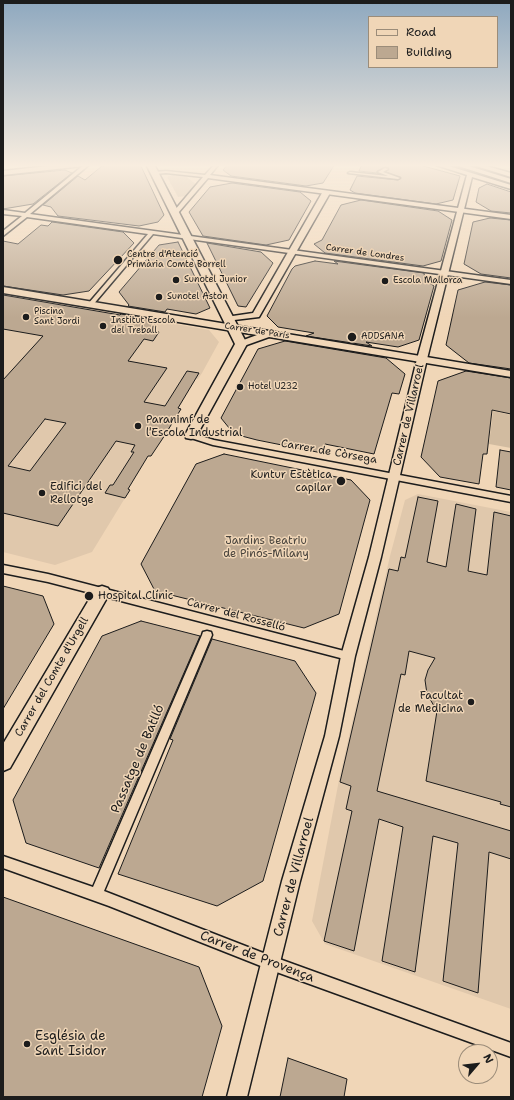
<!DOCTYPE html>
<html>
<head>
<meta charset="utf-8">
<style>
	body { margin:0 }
	#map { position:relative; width:514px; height:1100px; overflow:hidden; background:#f0d6b7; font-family:"Shantell Sans",sans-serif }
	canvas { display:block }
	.frame { position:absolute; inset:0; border:4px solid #1c1c1c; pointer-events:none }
	.legend { position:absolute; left:368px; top:16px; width:130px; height:52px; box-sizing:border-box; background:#f0d6b7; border:1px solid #9b8c79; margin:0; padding:5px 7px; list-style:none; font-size:12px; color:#1c1c1c }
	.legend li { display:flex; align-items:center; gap:8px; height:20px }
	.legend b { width:20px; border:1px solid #9b8c79 }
	.north { position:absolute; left:458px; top:1044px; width:40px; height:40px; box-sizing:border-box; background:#f0d6b7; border:1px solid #9b8c79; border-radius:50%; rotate:62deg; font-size:11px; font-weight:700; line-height:16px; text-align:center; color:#1c1c1c }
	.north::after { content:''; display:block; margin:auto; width:14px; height:18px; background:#1c1c1c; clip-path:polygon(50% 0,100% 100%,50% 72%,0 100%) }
</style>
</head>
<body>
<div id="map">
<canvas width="514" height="1100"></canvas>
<div class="frame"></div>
<ul class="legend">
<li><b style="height:5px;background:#f0d6b7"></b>Road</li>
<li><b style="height:11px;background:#bca891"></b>Building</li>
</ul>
<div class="north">N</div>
</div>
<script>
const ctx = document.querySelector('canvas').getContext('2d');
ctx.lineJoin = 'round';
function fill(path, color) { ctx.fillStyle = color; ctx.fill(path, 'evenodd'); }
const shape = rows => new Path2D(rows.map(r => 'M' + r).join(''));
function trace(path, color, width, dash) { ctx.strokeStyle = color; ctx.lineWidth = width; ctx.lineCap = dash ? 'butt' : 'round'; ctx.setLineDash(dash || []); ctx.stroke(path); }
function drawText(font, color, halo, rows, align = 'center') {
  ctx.font = font + ' "Shantell Sans",sans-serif'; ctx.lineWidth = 3; ctx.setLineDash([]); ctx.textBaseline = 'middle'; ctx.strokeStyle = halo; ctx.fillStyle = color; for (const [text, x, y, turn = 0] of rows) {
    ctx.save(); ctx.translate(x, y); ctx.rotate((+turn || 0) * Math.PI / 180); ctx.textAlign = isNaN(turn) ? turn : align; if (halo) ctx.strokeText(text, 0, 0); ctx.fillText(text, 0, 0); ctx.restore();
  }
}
fill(shape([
	[3,294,209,330,219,342,202,373,198,379,196,379,179,408,181,409,169,425,171,425,163,438,160,438,151,456,148,456,128,489,130,490,125,498,92,552,55,565,3,552],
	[418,494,511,512,511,1009,325,944,312,921,339,780,390,556,405,500]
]), '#e0c8ac');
fill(shape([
	[172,175,187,177,197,185,186,196,178,197,167,177],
	[493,411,511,415,511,448,489,444]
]), '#d1bba0');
const building = shape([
	[121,164,140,164,164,215,158,222,139,226,58,216,51,207,43,205,78,176,85,180,102,166,121,164],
	[228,164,335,164,323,183,306,186,231,176,223,170,228,164],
	[362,164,416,164,460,176,453,200,436,204,355,193,350,190,357,176,398,180,401,178,386,172,389,168,385,167,377,171,377,173,359,171,362,164],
	[65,170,72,173,33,204,3,209,3,176,65,170],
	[232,183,300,192,311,201,289,240,266,245,203,236,189,212,210,187,232,183],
	[487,184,511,192,511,213,491,211,476,202,479,188,487,184],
	[361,200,438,211,452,220,441,261,423,266,325,253,314,244,322,240,341,205,361,200],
	[490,218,511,220,511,278,481,274,464,264,473,222,490,218],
	[52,222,123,232,134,243,89,291,63,295,3,286,3,241,18,244,41,225,48,226,52,222],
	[178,242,210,308,196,314,167,309,165,312,128,306,129,305,119,292,159,245,178,242],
	[207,243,261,252,273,263,246,307,238,306,207,243],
	[315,261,338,264,334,261,424,273,425,280,434,286,419,340,398,347,366,342,372,346,306,336,314,333,278,327,267,316,292,269,295,266,315,261],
	[485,282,511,285,511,369,469,363,446,345,458,290,485,282],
	[3,295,120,315,121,314,158,320,151,331,159,332,153,341,144,339,128,361,167,368,144,402,165,406,187,371,199,373,178,408,181,409,163,438,151,456,148,456,128,489,130,490,125,498,105,493,110,485,113,485,134,452,131,452,135,445,116,441,58,526,3,513,3,380,43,336,3,329,3,295],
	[45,419,66,423,30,471,8,466,45,419],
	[285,341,386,358,405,374,399,394,392,393,374,454,325,444,322,453,257,440,234,434,221,418,258,349,285,341],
	[466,371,511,378,511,414,492,410,487,454,483,454,479,484,440,477,421,457,438,381,466,371],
	[500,450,511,452,511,490,496,487,500,450],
	[224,454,351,480,370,500,339,614,304,628,155,591,141,564,196,464,224,454],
	[418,497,438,501,427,562,446,567,456,504,476,509,468,571,487,575,494,512,511,516,511,807,500,804,501,802,426,781,437,711,427,694,425,680,428,670,435,658,409,651,405,675,401,674,377,791,511,831,511,859,489,852,478,993,443,981,458,843,433,836,415,972,382,961,403,827,379,819,354,951,324,941,352,811,346,809,351,786,340,782,389,569,398,571,401,557,405,558,418,497],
	[3,586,43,596,54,624,3,709,3,586],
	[141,621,200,636,99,868,26,843,13,800,102,636,141,621],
	[212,639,295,661,316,693,263,881,217,906,118,874,173,740,170,739,212,639],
	[3,897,199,967,222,1026,202,1097,3,1097,3,897],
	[288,1058,347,1079,344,1097,280,1097,288,1058]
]);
fill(building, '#bca891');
trace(building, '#1c1c1c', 1);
const pedestrian = shape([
	[385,168,388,169,383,172,400,178,398,179,348,173,350,172,388,176,378,172,385,168]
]);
const minor = shape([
	[85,164,90,164,30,214,511,280,511,284,153,234,92,306,88,306,88,304,148,234,27,217,3,236,3,231,22,216,3,214,3,210,25,213,85,164],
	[215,164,219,164,210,175,511,215,511,219,208,178,178,213,174,213,174,211,203,177,166,173,155,174,153,172,166,171,205,175,215,164],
	[188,433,191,433,214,440,511,496,511,502,213,445,188,437,188,433],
	[3,565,48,574,348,652,352,653,353,656,352,659,348,660,48,582,3,573,3,565],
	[207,631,211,632,212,635,104,891,271,956,511,1043,511,1057,271,970,109,906,3,868,3,856,93,887,202,635,203,632,207,631]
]);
const tertiary = shape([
	[433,164,442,164,511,185,511,189,472,177,427,359,381,557,355,656,339,736,300,881,247,1097,227,1097,282,881,325,736,341,656,369,557,417,359,467,175,433,164],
	[470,164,479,164,511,173,511,177,470,164]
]);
const secondary = shape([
	[66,164,86,164,83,166,3,175,3,171,66,164],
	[452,164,462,164,511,179,511,183,452,164],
	[326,191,330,193,259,317,226,321,226,317,253,313,322,193,326,191],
	[3,287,511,371,511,377,269,337,241,347,236,344,238,342,257,335,3,293,3,287]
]);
const primary = shape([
	[146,164,154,164,247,344,197,435,196,438,191,439,186,438,185,435,235,344,146,164],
	[102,586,108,588,110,592,108,596,10,768,3,771,3,744,96,588,102,586]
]);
trace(pedestrian, '#1c1c1c', 3);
trace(minor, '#1c1c1c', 3);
trace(tertiary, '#1c1c1c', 3);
trace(secondary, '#1c1c1c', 3);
trace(primary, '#1c1c1c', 3);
fill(pedestrian, '#f0d6b7');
fill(minor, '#f0d6b7');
fill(tertiary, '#f0d6b7');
fill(secondary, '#f0d6b7');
fill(primary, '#f0d6b7');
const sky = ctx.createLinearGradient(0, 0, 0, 318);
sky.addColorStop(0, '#8ea8bf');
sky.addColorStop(0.52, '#f8eddf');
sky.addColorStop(1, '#f8eddf00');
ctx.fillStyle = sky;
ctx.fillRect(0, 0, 514, 318);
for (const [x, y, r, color] of [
	[118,260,5,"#1c1c1c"],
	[176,280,4,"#1c1c1c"],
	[385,281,4,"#1c1c1c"],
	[159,297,4,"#1c1c1c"],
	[26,317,4,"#1c1c1c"],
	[103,326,4,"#1c1c1c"],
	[352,337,5,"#1c1c1c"],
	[240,387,4,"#1c1c1c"],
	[138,426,4,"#1c1c1c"],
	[341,481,5,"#1c1c1c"],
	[42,493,4,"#1c1c1c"],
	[89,596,5,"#1c1c1c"],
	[471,702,4,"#1c1c1c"],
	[27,1044,4,"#1c1c1c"]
]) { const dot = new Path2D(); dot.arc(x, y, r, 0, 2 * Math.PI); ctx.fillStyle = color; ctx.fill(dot); trace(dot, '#f0d6b7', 1.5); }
drawText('9px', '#1c1c1c', '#f0d6b7', [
	["Carrer de Londres",365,253,8],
	["Carrer de París",257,331,9]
]);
drawText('9px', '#1c1c1c', '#f0d6b7', [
	["Centre d'Atenció",127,255],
	["Primària Comte Borrell",127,265],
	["Sunotel Junior",184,280],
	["Escola Mallorca",393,281],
	["Sunotel Aston",167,297],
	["Piscina",34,312],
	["Sant Jordi",34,322],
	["Institut Escola",111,321],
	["del Treball",111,331],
	["ADDSANA",361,337],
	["Hotel U232",248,387]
], 'left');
drawText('11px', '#1c1c1c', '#f0d6b7', [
	["Carrer de Villarroel",409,415,-77],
	["Carrer de Còrsega",329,452,10],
	["Carrer del Rosselló",236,615,15],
	["Carrer del Comte d'Urgell",52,677,-60]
]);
drawText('11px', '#1c1c1c', '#f0d6b7', [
	["Paranimf de",146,420],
	["l'Escola Industrial",146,433],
	["Kuntur Estètica",332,475,"right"],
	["capilar",332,488,"right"],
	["Edifici del",50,487],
	["Rellotge",50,500],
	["Hospital Clínic",98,596],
	["Facultat",463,696,"right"],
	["de Medicina",463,709,"right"]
], 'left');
drawText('11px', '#49443d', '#f0d6b7', [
	["Jardins Beatriu",266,541],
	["de Pinós-Milany",266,554]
]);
drawText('13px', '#1c1c1c', '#f0d6b7', [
	["Passatge de Batlló",138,759,-67],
	["Carrer de Villarroel",294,877,-75],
	["Carrer de Provença",257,957,21]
]);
drawText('13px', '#1c1c1c', '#f0d6b7', [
	["Església de",35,1037],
	["Sant Isidor",35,1052]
], 'left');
</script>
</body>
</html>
